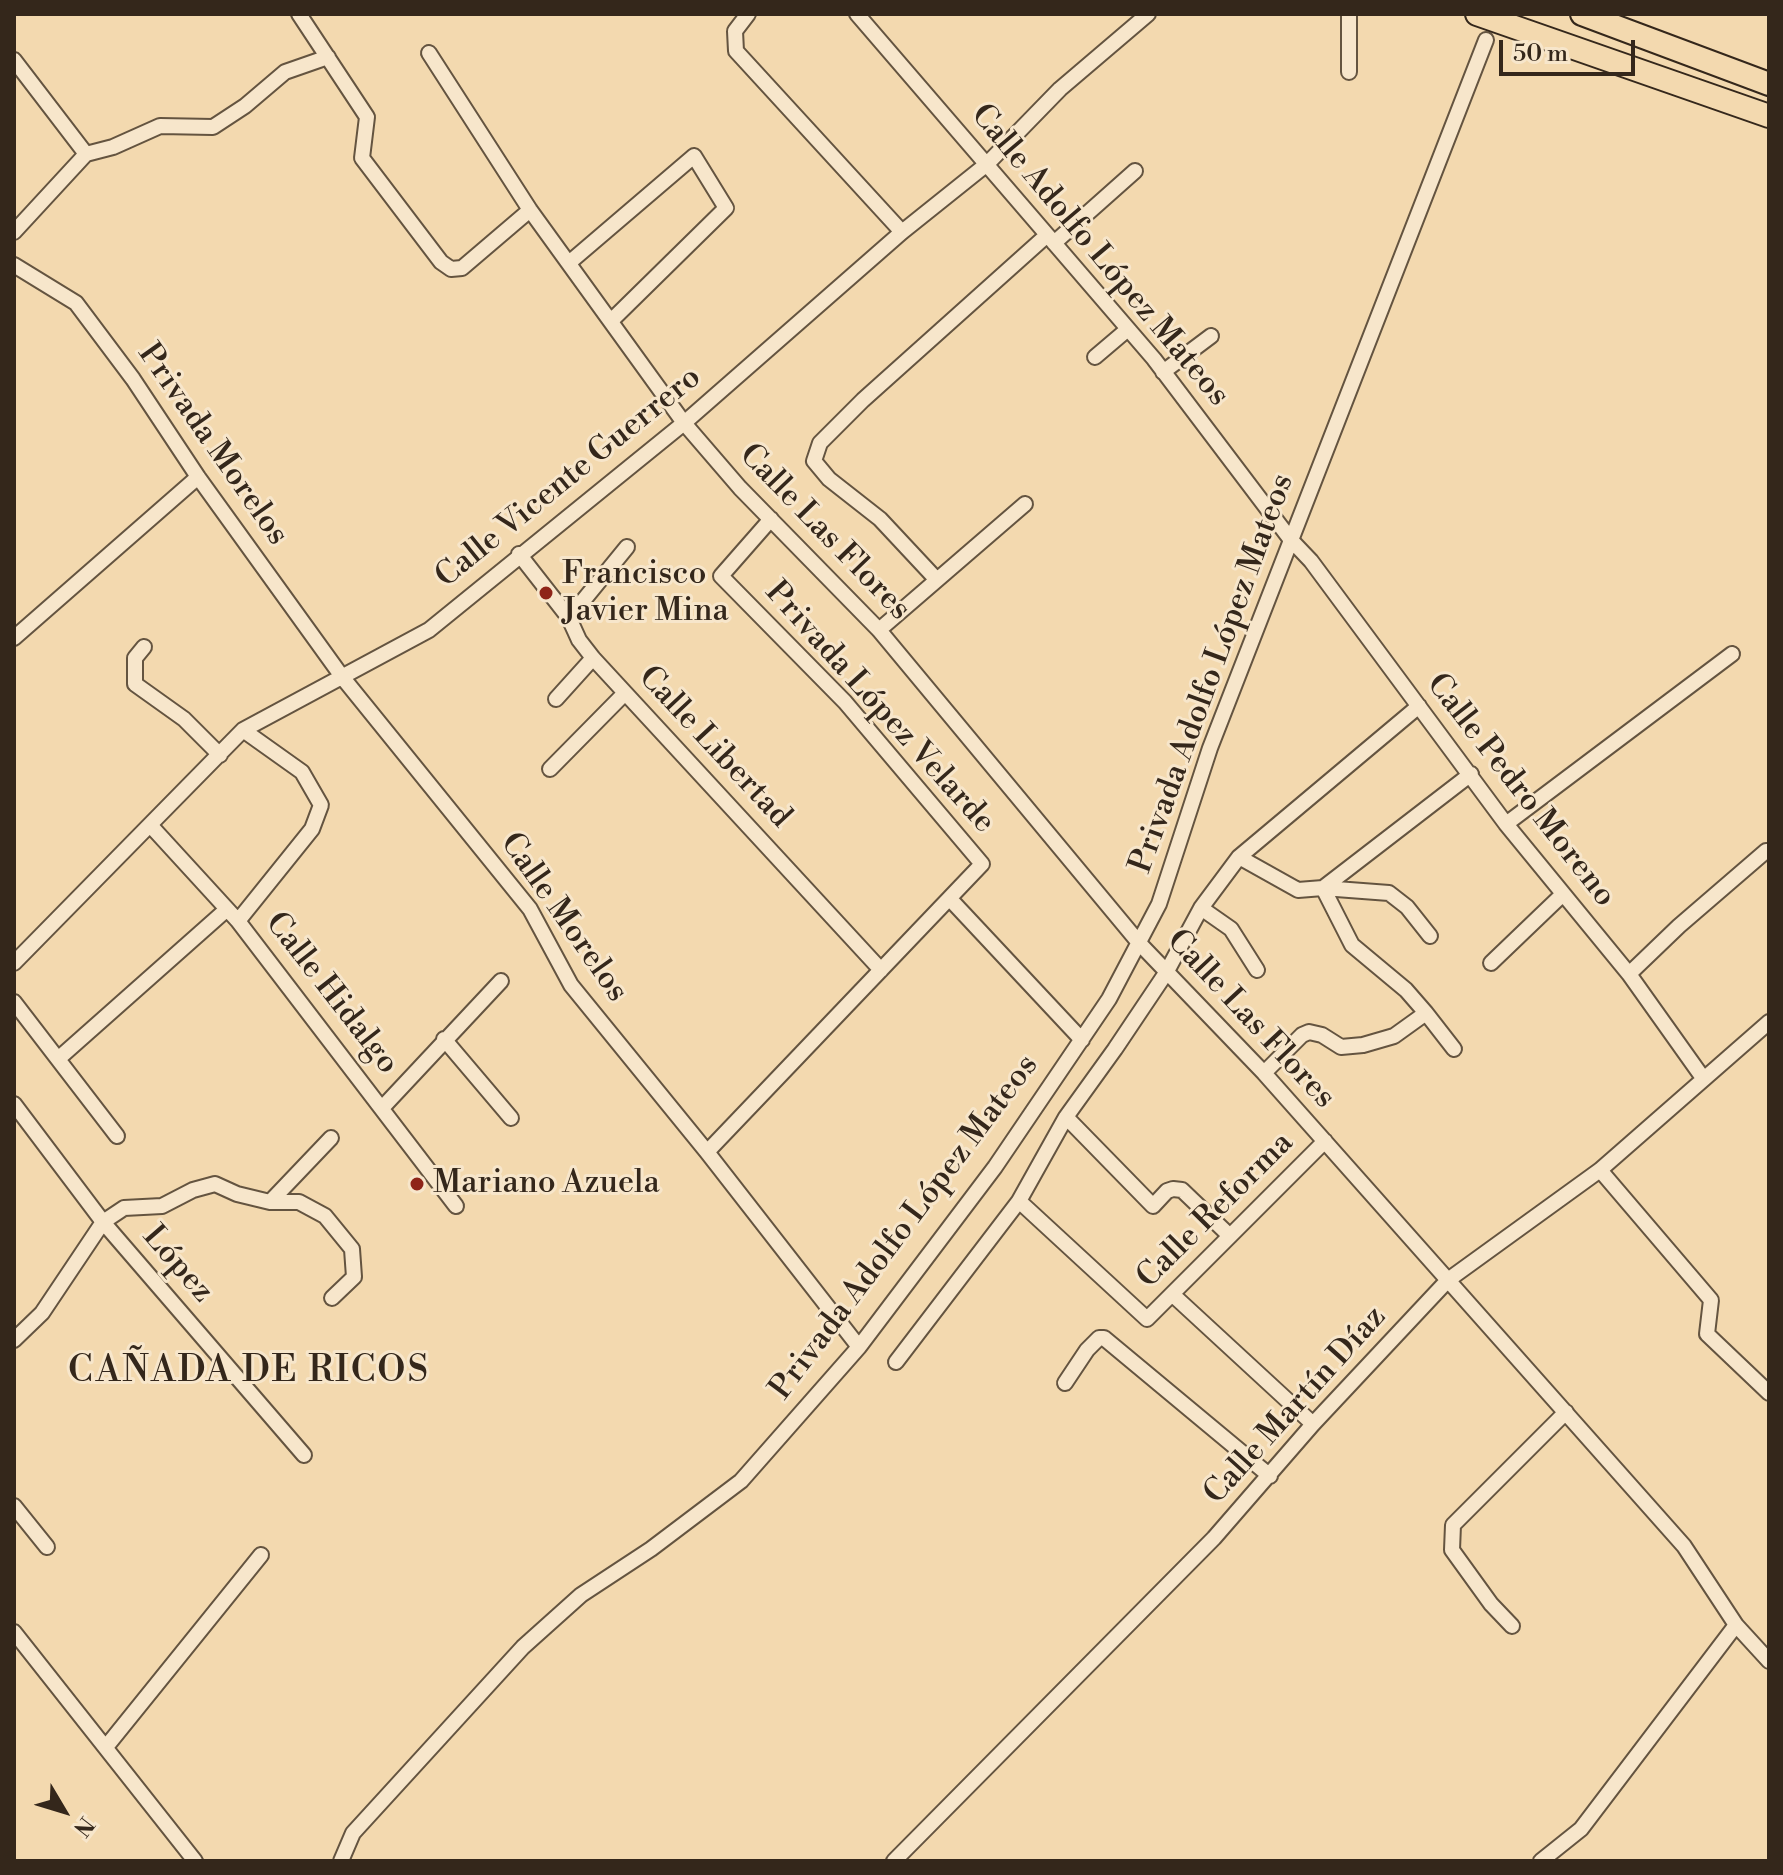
<!DOCTYPE html>
<html>
<head>
<meta charset="utf-8">
<style>
	body { margin:0 }
	#map { position:relative; width:1783px; height:1875px; overflow:hidden; background:#f3d9af; font-family:"Libre Bodoni",serif }
	canvas { display:block }
	.frame { position:absolute; inset:0; border:16px solid #34271b; pointer-events:none }
	.north { position:absolute; left:24px; top:1771px; width:80px; height:80px; -webkit-text-stroke:6px #f7e6cb; paint-order:stroke; rotate:128deg; font-size:22px; font-weight:700; line-height:32px; text-align:center; color:#34271b }
	.north::after { content:''; display:block; margin:auto; width:28px; height:36px; background:#34271b; clip-path:polygon(50% 0,100% 100%,50% 72%,0 100%) }
	.scale { position:absolute; left:1499px; top:40px; width:136px; height:36px; box-sizing:border-box; border:4px solid #34271b; border-top:0; padding-left:10px; font-size:24px; line-height:28px; white-space:nowrap; color:#34271b; -webkit-text-stroke:6px #f7e6cb; paint-order:stroke }
</style>
</head>
<body>
<div id="map">
<canvas width="1783" height="1875"></canvas>
<div class="frame"></div>
<div class="north">N</div>
<div class="scale">50 m</div>
</div>
<script>
const ctx = document.querySelector('canvas').getContext('2d');
ctx.lineJoin = 'round';
const shape = rows => new Path2D(rows.map(r => 'M' + r).join(''));
function trace(path, color, width, dash) { ctx.strokeStyle = color; ctx.lineWidth = width; ctx.lineCap = dash ? 'butt' : 'round'; ctx.setLineDash(dash || []); ctx.stroke(path); }
function drawText(font, color, halo, rows, align = 'center') {
  ctx.font = font + ' "Libre Bodoni",serif'; ctx.lineWidth = 6; ctx.setLineDash([]); ctx.textBaseline = 'middle'; ctx.strokeStyle = halo; ctx.fillStyle = color; for (const [text, x, y, turn = 0] of rows) {
    ctx.save(); ctx.translate(x, y); ctx.rotate((+turn || 0) * Math.PI / 180); ctx.textAlign = isNaN(turn) ? turn : align; if (halo) ctx.strokeText(text, 0, 0); ctx.fillText(text, 0, 0); ctx.restore();
  }
}
const street = shape([
	[299,14,367,117,362,158,441,262,451,269,462,268,530,210],
	[748,14,735,31,736,51,902,232],
	[857,14,1154,359,1291,540,1311,561,1506,824,1629,974,1703,1078],
	[429,53,530,210,684,423,740,488,879,630,1140,944,1264,1073,1684,1546,1736,1625,1769,1661],
	[14,60,86,154],
	[1349,72,1349,14],
	[86,154,113,147,160,126,213,127,245,106,285,72,328,57],
	[14,232,86,154],
	[1054,243,1135,171],
	[570,262,694,156,726,208,612,320],
	[14,265,76,303,133,379,198,477,343,678,530,909,571,985,707,1152,859,1347],
	[1095,357,1128,329],
	[1163,372,1211,336],
	[519,554,569,618,579,640,593,658,881,970],
	[937,580,880,519,829,479,814,461,820,443,863,400,1046,236],
	[569,618,627,547],
	[879,630,1025,504],
	[14,638,198,477],
	[144,647,135,658,135,684,184,719,220,755],
	[556,699,593,658],
	[550,769,624,694],
	[1506,824,1732,654],
	[151,826,238,921,456,1206],
	[1239,857,1298,890,1323,888,1352,945,1406,990,1426,1013],
	[1323,888,1471,774],
	[1323,888,1389,893,1407,907,1430,936],
	[950,899,1082,1040],
	[1201,908,1231,929,1257,970],
	[238,921,312,829,321,805,302,772,243,730],
	[14,963,243,730,429,630,684,423,902,232,987,164,1060,89,1148,14],
	[1491,963,1563,894],
	[1629,974,1679,926,1766,851],
	[14,1002,117,1136],
	[444,1039,511,1118],
	[58,1059,226,910],
	[1264,1073,1302,1035,1309,1032,1322,1035,1341,1047,1363,1045,1394,1036,1426,1013,1454,1049],
	[14,1104,103,1222,304,1455],
	[383,1107,501,981],
	[1066,1117,1153,1206,1167,1191,1173,1189,1182,1190,1230,1236],
	[707,1152,982,864,845,702,721,576,771,519],
	[1600,1170,1711,1300,1707,1334,1769,1393],
	[1019,1201,1147,1319,1325,1141],
	[270,1202,299,1202,325,1216,352,1249,354,1277,332,1298],
	[1172,1294,1313,1424],
	[14,1340,42,1313,103,1222,124,1208,162,1206,193,1190,215,1184,237,1194,270,1202,331,1138],
	[896,1362,1019,1201,1066,1117,1115,1049,1166,973,1201,908,1239,857,1419,706],
	[1065,1383,1087,1350,1099,1338,1104,1338,1270,1476],
	[14,1506,47,1547],
	[1512,1626,1491,1604,1452,1550,1453,1525,1566,1412],
	[14,1632,195,1861],
	[106,1747,261,1555],
	[341,1861,353,1833,523,1647,581,1595,651,1549,741,1481,859,1347,995,1167,1109,999,1159,904,1210,748,1486,40],
	[894,1861,1214,1538,1313,1424,1448,1280,1600,1170,1769,1022],
	[1541,1861,1581,1829,1736,1625]
]);
const primary = shape([
	[1477,14,1769,116],
	[1582,14,1769,84]
]);
trace(street, '#645440', 18);
trace(primary, '#34271b', 26);
trace(street, '#f7e6cb', 14);
trace(primary, '#f3d9af', 22);
for (const [x, y, r, color] of [
	[546,593,8,"#8f2418"],
	[417,1184,8,"#8f2418"]
]) { const dot = new Path2D(); dot.arc(x, y, r, 0, 2 * Math.PI); ctx.fillStyle = color; ctx.fill(dot); trace(dot, '#f7e6cb', 3); }
drawText('32px', '#34271b', '#f7e6cb', [
	["Calle Adolfo López Mateos",1099,256,50],
	["Privada Morelos",212,445,55],
	["Calle Vicente Guerrero",569,478,-39],
	["Calle Las Flores",824,533,46],
	["Privada Adolfo López Mateos",1213,674,-70],
	["Privada López Velarde",879,708,48],
	["Calle Libertad",714,748,47],
	["Calle Pedro Moreno",1520,791,52],
	["Calle Morelos",563,918,55],
	["Calle Hidalgo",331,994,52],
	["Calle Las Flores",1250,1020,47],
	["Calle Reforma",1216,1211,-45],
	["Privada Adolfo López Mateos",905,1228,-53],
	["López",177,1265,49],
	["Calle Martín Díaz",1296,1406,-48]
]);
drawText('32px', '#34271b', '#f7e6cb', [
	["Francisco",562,575],
	["Javier Mina",562,612],
	["Mariano Azuela",433,1184]
], 'left');
ctx.letterSpacing = '2px';
drawText('36px', '#34271b', '#f7e6cb', [
	["CAÑADA DE RICOS",249,1372]
]);
ctx.letterSpacing = '0px';
</script>
</body>
</html>
